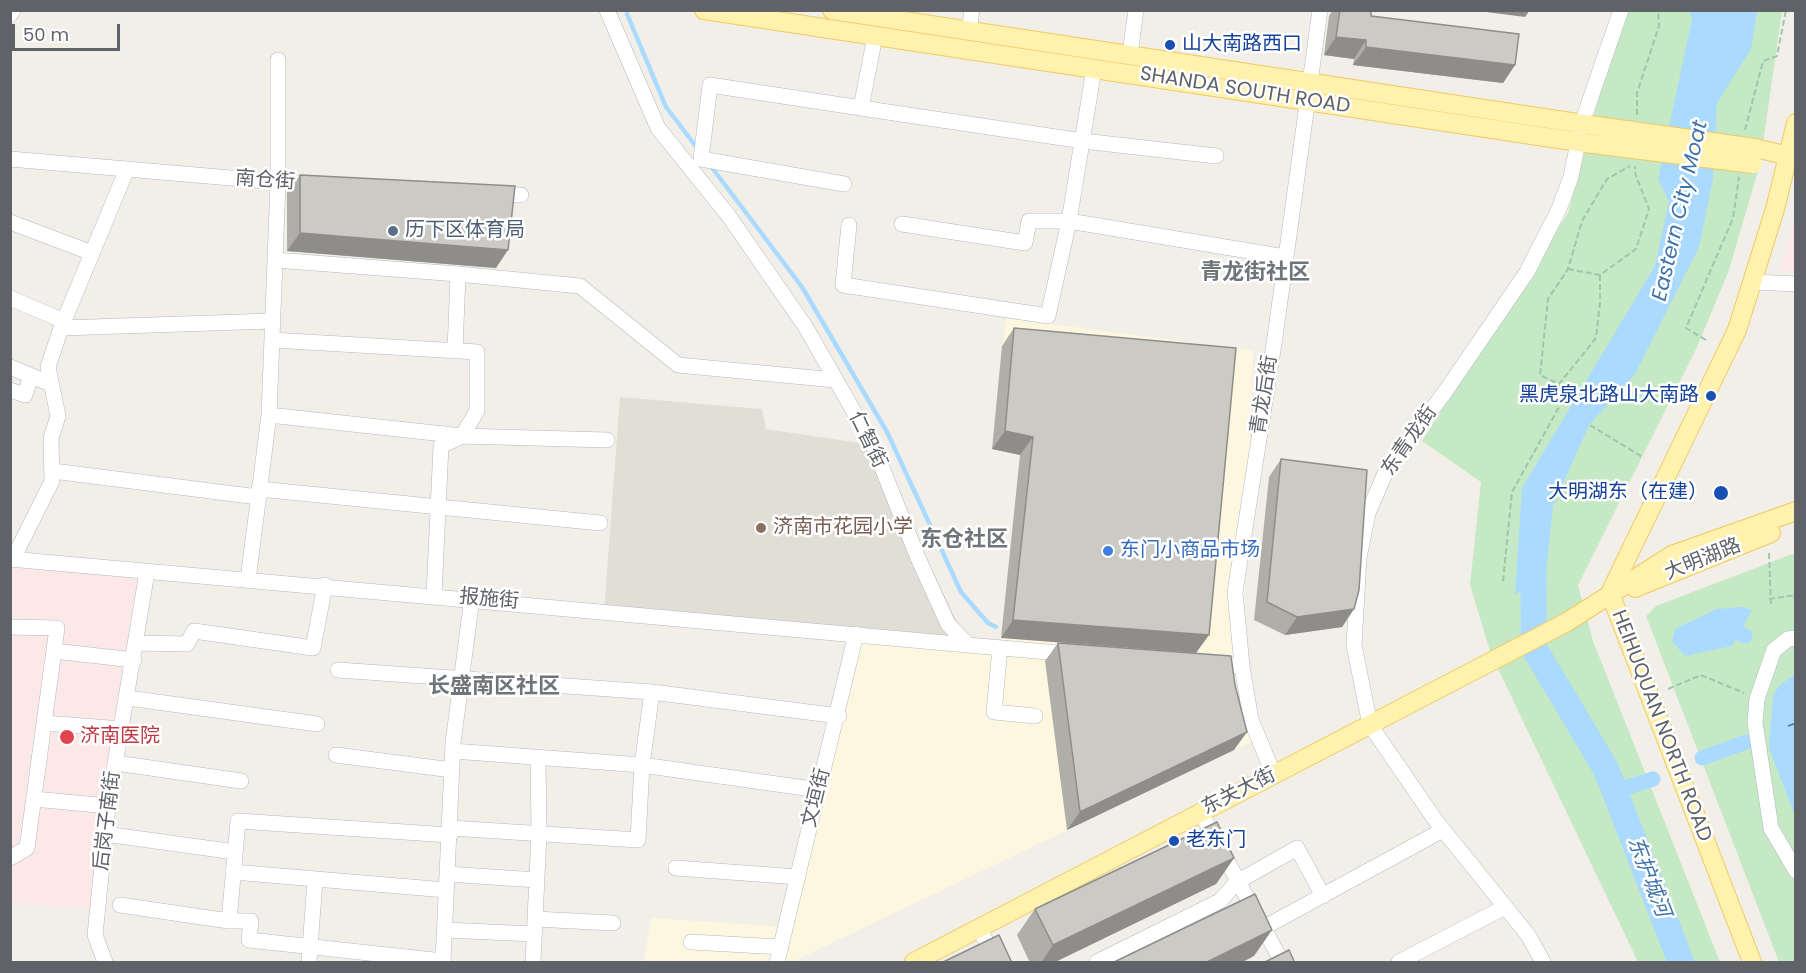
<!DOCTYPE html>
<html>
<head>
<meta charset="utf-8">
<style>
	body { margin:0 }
	#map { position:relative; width:1806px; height:973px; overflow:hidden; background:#f1efe8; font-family:Poppins,sans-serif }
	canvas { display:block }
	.frame { position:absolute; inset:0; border:12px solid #5f6368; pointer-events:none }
	.scale { position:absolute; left:12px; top:24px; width:108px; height:27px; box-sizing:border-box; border:3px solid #5f6368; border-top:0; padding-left:8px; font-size:18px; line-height:21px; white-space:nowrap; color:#5f6368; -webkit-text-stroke:4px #fff; paint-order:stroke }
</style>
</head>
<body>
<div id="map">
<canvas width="1806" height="973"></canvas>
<div class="frame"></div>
<div class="scale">50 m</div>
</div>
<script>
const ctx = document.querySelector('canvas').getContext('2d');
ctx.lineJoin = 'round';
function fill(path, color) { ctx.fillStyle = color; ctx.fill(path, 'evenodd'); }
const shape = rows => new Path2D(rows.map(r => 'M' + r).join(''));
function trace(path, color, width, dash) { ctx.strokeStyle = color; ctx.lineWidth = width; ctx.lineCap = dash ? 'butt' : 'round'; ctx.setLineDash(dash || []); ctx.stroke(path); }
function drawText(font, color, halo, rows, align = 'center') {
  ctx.font = font + ' Poppins,"Noto Sans SC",sans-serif'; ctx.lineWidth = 5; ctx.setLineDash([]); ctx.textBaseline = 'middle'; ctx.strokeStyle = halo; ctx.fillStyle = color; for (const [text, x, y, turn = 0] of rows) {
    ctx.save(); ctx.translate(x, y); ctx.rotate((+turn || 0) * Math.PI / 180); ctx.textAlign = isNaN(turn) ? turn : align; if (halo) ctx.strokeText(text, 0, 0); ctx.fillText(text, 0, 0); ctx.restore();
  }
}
fill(shape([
	[1006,318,1253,351,1242,665,1259,738,792,962,644,962,651,918,786,927,856,634,1000,648,1020,456,992,449]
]), '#fef7e0');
fill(shape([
	[620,397,762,409,766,429,873,445,968,645,604,611]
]), '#e1ded6');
fill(shape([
	[1795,220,1795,271,1779,270],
	[10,558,147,572,98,908,11,903]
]), '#fce8e6');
fill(shape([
	[1622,11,1782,11,1760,164,1729,270,1697,347,1578,585,1593,641,1720,962,1638,962,1491,654,1470,585,1481,482,1422,441,1568,213],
	[1795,553,1795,962,1779,962,1646,616,1656,606]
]), '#c5e8c5');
fill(shape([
	[1690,11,1757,11,1751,49,1717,103,1713,179,1699,247,1635,374,1589,425,1553,506,1545,581,1515,594,1522,488,1655,266,1669,202,1658,179,1692,19],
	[1742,607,1752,610,1732,646,1685,656,1672,641,1675,629,1717,609],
	[1795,674,1795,816,1769,748,1773,696,1779,686]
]), '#aadaff');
trace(shape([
	[627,14,666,107,698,149],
	[710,165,802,287,887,432,961,592,988,623,996,627]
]), '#aadaff', 4.5);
trace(shape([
	[1741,634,1745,636],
	[1702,758,1746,742],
	[1615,791,1653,779]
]), '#aadaff', 15);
trace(shape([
	[1533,551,1534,648,1606,769,1681,962]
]), '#aadaff', 26);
trace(shape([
	[1788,726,1796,723]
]), '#4174aa', 1.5, [8, 6]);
const minor = shape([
	[607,10,658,128,728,215,805,326,873,445,918,558,948,624,968,645,1070,654],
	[10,15,13,10],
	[969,31,972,10],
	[875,36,861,108,1083,141,1216,156],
	[1130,54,1136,10],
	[1094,69,1069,221,1285,257],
	[10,159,312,185],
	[844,184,701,159,710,85,861,108],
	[495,194,521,195],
	[10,222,92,253],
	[849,225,843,285,1048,316,1069,221,1029,221,1025,243,902,224],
	[275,260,458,274,455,351],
	[458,274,580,286,678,365,835,380],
	[1754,282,1796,284],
	[10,298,64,321],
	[61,328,272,321],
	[272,340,477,352,477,411,462,436,441,446,434,595],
	[10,367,51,384],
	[10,390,25,395,31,376],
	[269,415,462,436,607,440],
	[53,471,258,497],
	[259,489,600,523],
	[10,559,968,645],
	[13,559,52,481,51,438,58,416,48,367,61,328,127,169],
	[248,580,269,415,278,183,278,60],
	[10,627,57,628,27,848,10,858],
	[1796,638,1788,639,1774,650,1757,699,1755,722,1771,828,1796,871],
	[136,643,187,644,194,631,313,648,325,585],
	[1000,648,994,712,1035,716],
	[54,651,134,660],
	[1213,664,1242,666],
	[338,670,652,692,839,716],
	[128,698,317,724],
	[44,723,122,729],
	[453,751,642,765,819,790],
	[336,755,452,770],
	[116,763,241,781],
	[1274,775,1251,720,1242,666,1235,592,1275,337,1320,10],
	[34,799,108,806],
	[1200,811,1282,962],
	[451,828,638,840,642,765,652,692],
	[105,834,235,852],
	[676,868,798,877],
	[233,872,446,890],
	[447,874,537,880],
	[120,905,229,921,238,821,450,835],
	[535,919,613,923],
	[229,921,251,921,249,940,443,961],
	[1263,928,1443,830],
	[979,929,998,962],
	[445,930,534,934],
	[691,942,781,947],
	[105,962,95,935,108,806,147,572],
	[309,962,315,880],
	[443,962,453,743,472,598],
	[533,962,539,834,538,757],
	[777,962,856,634],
	[1097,962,1220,901,1237,882,1297,848,1323,896],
	[1399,962,1505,907],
	[1543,962,1528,935,1436,821,1370,725,1354,645,1359,558,1368,513,1387,469,1445,392,1527,272,1559,209,1571,177,1582,123,1621,10]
]);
const major = shape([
	[704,10,1585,143],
	[832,10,1590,125],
	[1755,148,1789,156],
	[1635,588,1771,533],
	[914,962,1567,622,1672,555,1796,511],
	[1752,962,1610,593,1737,330,1775,209,1796,123]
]);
trace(minor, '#b5b8bc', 16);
trace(major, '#f2c960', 20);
trace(shape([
	[1637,115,1637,93,1659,26,1658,10],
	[1745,130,1763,61,1777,56,1786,10],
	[1568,269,1600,275,1636,249,1649,209,1635,173,1635,166],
	[1600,275,1600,303,1596,338,1559,384,1540,375,1548,299,1568,269,1582,221,1607,179,1630,166],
	[1706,340,1686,328,1733,218,1739,177],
	[1590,425,1644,458],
	[1769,553,1771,607],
	[1503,581,1512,492,1564,398,1559,384],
	[1769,599,1796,595],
	[1668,689,1701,675,1744,693]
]), '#9cc7a9', 2, [6, 3]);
trace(minor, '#fff', 15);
trace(major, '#fff2af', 18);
const majorBridge = shape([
	[1590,125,1755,148],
	[1585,143,1753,164]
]);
trace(majorBridge, '#f2c960', 20, []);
trace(majorBridge, '#fff2af', 18);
fill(shape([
	[1333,10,1371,10,1371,16,1515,65,1503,83,1353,65,1354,59,1324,55,1329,16],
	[300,175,496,268,287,251,287,193],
	[1014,328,1209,635,1001,638,1020,455,992,449,1002,346],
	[1281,459,1354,609,1342,627,1285,635,1254,620,1269,477],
	[1058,643,1234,750,1067,830,1045,661],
	[1234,858,1216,884,1053,963,1030,963,1017,935,1035,909]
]), '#afaea9');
fill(shape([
	[1471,10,1530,10,1525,17],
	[1336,37,1366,40,1354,59,1324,55],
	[1366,47,1515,65,1503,83,1353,65],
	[300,233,508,250,496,268,287,251],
	[1005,431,1033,437,1020,455,992,449],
	[1354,609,1342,627,1285,635,1297,617],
	[1013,620,1209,635,1196,653,1001,638],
	[1247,732,1234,750,1067,830,1080,812],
	[1234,858,1216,884,1053,963,1041,963,1053,945],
	[1272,930,1254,956,1241,963,1205,963]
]), '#8f8d8a');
const building = shape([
	[1340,10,1371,10,1371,16,1519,34,1515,65,1366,47,1366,40,1336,37,1340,10],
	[300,175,515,186,508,250,300,233,300,175],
	[1014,328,1236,348,1209,635,1013,620,1033,437,1005,431,1014,328],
	[1281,459,1367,470,1359,590,1354,609,1297,617,1267,602,1281,459],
	[1058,643,1231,656,1235,685,1247,732,1080,812,1058,643],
	[1217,822,1234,858,1053,945,1035,909,1217,822],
	[1255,894,1272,930,1205,963,1112,963,1255,894],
	[999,935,1012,963,941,963,999,935],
	[1289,950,1295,963,1263,963,1289,950]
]);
fill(building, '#cccac5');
trace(building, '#8f8d8a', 1.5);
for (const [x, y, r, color] of [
	[1170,45,6,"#1a4fb4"],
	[393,231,6,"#5c6f8a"],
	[1711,396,6,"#1a4fb4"],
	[1721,493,8,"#1a4fb4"],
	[761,528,6,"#8d6e63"],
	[1108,551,6,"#3f7fe0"],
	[67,737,8,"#e0444e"],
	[1174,841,6,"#1a4fb4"]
]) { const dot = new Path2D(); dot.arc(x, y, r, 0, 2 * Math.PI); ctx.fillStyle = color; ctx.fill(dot); trace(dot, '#fff', 2); }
drawText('20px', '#164399', '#fff', [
	["山大南路西口",1182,45],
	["黑虎泉北路山大南路",1699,396,"right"],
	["大明湖东（在建）",1708,493,"right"],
	["老东门",1186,841]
], 'left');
drawText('20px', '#5f6368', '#fff', [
	["SHANDA SOUTH ROAD",1245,91,9],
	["南仓街",265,181,4],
	["青龙后街",1265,395,-81],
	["仁智街",867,440,64],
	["东青龙街",1410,441,-55],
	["大明湖路",1703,560,-22],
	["报施街",489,600,5],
	["HEIHUQUAN NORTH ROAD",1661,726,69],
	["东关大街",1239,792,-27],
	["文垣街",817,798,-76],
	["后岗子南街",108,821,-83]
]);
drawText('20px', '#4e5e75', '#fff', [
	["历下区体育局",405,231]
], 'left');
drawText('20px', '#785e54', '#fff', [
	["济南市花园小学",773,528]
], 'left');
drawText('20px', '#366cbe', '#fff', [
	["东门小商品市场",1120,551]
], 'left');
drawText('20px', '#be3a42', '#fff', [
	["济南医院",80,737]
], 'left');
drawText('italic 21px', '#4174aa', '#fff', [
	["Eastern City Moat",1681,211,-77],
	["东护城河",1648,877,69]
]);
drawText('bold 22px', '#70757a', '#fff', [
	["青龙街社区",1255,273],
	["东仓社区",964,540],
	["长盛南区社区",494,687]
]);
</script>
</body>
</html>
